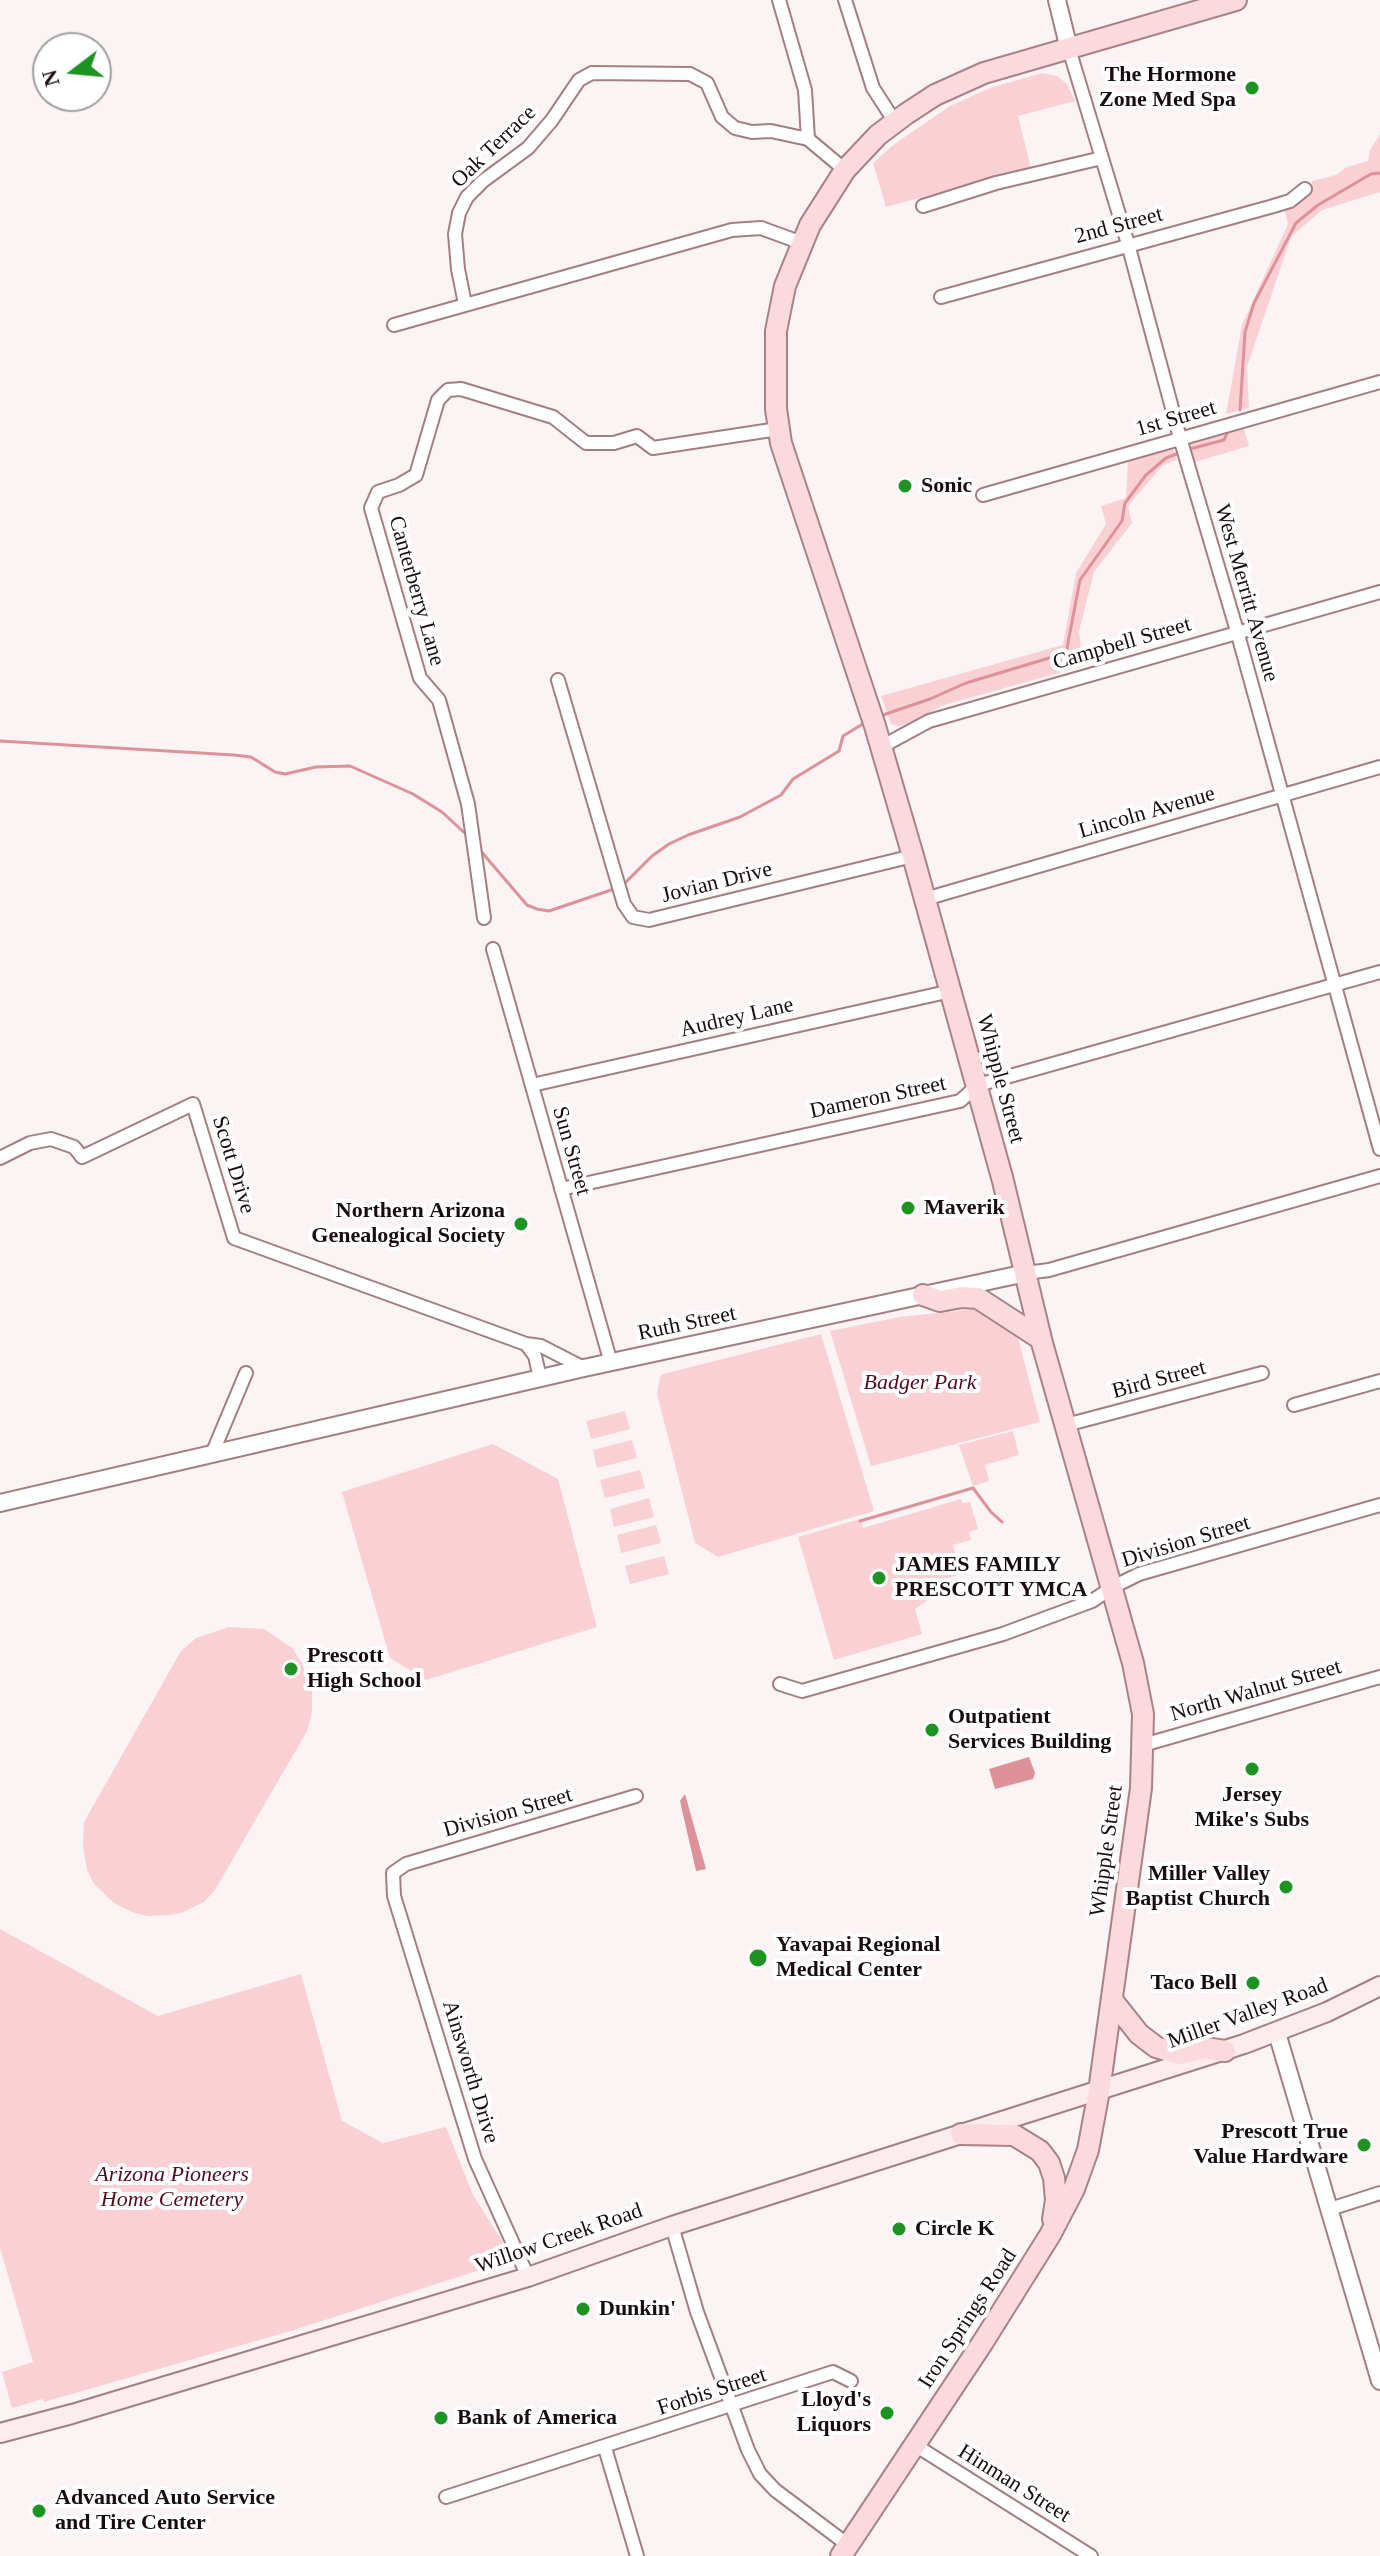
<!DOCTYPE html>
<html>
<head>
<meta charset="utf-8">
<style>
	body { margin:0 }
	#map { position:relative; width:1380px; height:2556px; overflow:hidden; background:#fbf3f4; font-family:"Times New Roman",serif }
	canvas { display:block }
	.north { position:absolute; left:32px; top:32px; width:80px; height:80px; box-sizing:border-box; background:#fff; border:2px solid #a39e9f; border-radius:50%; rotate:254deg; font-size:22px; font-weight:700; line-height:32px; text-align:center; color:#190c0e }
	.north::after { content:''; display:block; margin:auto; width:28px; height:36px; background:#1d9321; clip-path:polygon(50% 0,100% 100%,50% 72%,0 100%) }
</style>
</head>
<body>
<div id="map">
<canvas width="1380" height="2556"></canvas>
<div class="north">N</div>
</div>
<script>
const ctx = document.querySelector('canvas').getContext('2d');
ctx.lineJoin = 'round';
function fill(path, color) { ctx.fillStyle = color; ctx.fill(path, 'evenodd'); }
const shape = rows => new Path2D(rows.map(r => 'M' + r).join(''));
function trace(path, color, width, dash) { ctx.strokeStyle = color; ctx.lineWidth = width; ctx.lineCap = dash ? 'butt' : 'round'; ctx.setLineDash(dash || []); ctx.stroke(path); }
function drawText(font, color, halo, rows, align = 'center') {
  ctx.font = font + ' "Times New Roman",serif'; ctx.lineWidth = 8; ctx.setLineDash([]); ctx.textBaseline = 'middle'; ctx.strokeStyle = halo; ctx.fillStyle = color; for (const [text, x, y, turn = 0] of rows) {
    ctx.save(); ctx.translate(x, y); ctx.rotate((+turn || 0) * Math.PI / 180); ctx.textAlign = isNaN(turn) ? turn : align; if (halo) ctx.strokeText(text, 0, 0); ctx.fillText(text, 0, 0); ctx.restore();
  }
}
fill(shape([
	[1042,73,1057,76,1067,84,1075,101,1018,116,1031,168,886,207,873,163,893,145,950,106,990,88],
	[1380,134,1380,192,1322,210,1291,237,1247,367,1249,408,1226,414,1242,325,1288,224,1284,208,1307,195,1312,187,1312,181,1336,175,1347,167,1368,161,1370,150],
	[1243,425,1249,446,1195,462,1189,440],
	[1172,445,1177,460,1163,465,1128,506,1132,523,1094,572,1079,631,1083,666,944,705,907,724,899,726,891,724,881,696,1063,645,1076,573,1106,524,1101,506,1126,498,1128,460],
	[976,1309,1004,1324,1018,1338,1040,1422,871,1466,830,1331,900,1317],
	[821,1334,874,1511,718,1557,695,1543,657,1394,660,1377,663,1374],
	[625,1411,630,1429,591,1439,586,1421],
	[1013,1431,1019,1455,985,1465,989,1481,973,1486,959,1445],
	[632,1440,637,1458,597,1468,593,1450],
	[493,1444,558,1479,597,1627,426,1680,390,1658,342,1492],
	[640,1470,645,1488,605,1498,600,1480],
	[649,1498,654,1517,614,1527,610,1509],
	[961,1499,963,1503,970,1502,978,1529,969,1532,971,1540,953,1545,961,1574,935,1582,932,1597,915,1609,922,1634,834,1660,798,1537,860,1519,863,1528],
	[656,1525,661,1543,621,1553,617,1535],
	[664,1556,669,1574,630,1584,625,1566],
	[229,1627,264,1629,292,1648,302,1663,312,1692,312,1712,307,1731,215,1890,204,1902,181,1913,170,1915,148,1916,134,1913,114,1903,94,1884,87,1870,83,1847,84,1822,181,1651,196,1638],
	[0,1929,158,2016,301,1974,342,2121,383,2143,446,2127,473,2195,502,2241,505,2251,501,2263,294,2330,44,2402,43,2399,12,2408,2,2372,33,2362,0,2248]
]), '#f9d1d4');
fill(shape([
	[1029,1757,1035,1773,1033,1779,995,1789,989,1769],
	[685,1794,706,1869,696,1871,680,1801]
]), '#dd9199');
trace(shape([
	[1240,410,1245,332,1254,303,1296,223,1318,205,1371,174,1380,173],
	[1186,450,1224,440,1228,431],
	[880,716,930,699,966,683,1066,653,1080,580,1122,521,1125,503,1146,475,1166,458,1179,453],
	[0,741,234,755,251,757,275,772,285,774,316,767,350,766,413,794,442,812,469,837],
	[479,849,527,905,537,909,549,911,617,888],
	[623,885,652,856,669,844,688,835,740,817,781,795,793,779,839,751,843,736,866,722],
	[860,1521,973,1488,991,1512,1002,1522]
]), '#dd9199', 3);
const minor = shape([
	[779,0,805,90,808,139],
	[845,0,873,88,895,122],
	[1069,49,1128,244,1180,438,1237,631,1380,1149],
	[923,206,996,183,1102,158],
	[941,297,1270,207,1290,201,1305,189],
	[465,304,458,269,455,234,459,213,467,197,483,181,528,148,552,120,579,80,592,73,690,74,707,83,722,117,735,128,752,132,771,131,808,139,845,170],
	[394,325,732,230,761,228,802,243],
	[983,495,1380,382],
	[558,680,624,904,633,917,649,920,913,856],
	[881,747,929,721,1380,592],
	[925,899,1380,767],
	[484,918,468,804,439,700,420,678,371,508,378,492,399,485,416,475,438,400,448,390,461,389,553,417,586,443,614,443,637,436,653,448,778,429],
	[493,949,611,1363],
	[532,1085,951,991],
	[0,1158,30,1143,51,1139,74,1147,82,1157,193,1104,234,1238,526,1344],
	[561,1189,960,1101,978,1085,1380,972],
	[1026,1273,1049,1270,1380,1176],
	[540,1378,535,1356,526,1344,541,1346,584,1368],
	[1294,1405,1380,1381],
	[1066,1425,1262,1373],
	[212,1454,246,1373],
	[780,1684,802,1691,1003,1634,1092,1601,1113,1587,1139,1574,1380,1505],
	[1143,1745,1380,1677],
	[1330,2209,1380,2193],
	[672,2226,697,2312,748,2450,760,2474,775,2490,848,2545],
	[528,2277,475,2159,394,1896,393,1873,406,1864,636,1796],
	[915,2445,1091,2556],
	[605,2448,637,2556],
	[446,2497,833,2372,851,2381]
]);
const tertiary = shape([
	[1057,0,1069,49],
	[0,1503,584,1368,1026,1273],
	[1277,2033,1380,2381]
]);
const secondary = shape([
	[0,2433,72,2414,528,2277,672,2226,1244,2044,1327,2012,1380,1986]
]);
const primary = shape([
	[923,1295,940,1301,962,1297,978,1298,1041,1339],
	[1112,2000,1139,2034,1156,2047,1179,2054,1206,2048,1225,2051],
	[961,2134,1014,2135,1040,2151,1049,2163,1054,2178,1056,2200,1053,2219],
	[841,2556,983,2342,1050,2235,1074,2189,1088,2150,1099,2091,1141,1788,1143,1714,1133,1663,1042,1343,1003,1181,913,856,875,726,781,443,776,409,776,331,785,286,810,225,845,170,878,135,906,114,935,95,984,73,1236,0]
]);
trace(minor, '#a27f82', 16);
trace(tertiary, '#a27f82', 20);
trace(secondary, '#a27f82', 22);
trace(primary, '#a98286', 24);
trace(minor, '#fff', 12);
trace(tertiary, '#fff', 16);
trace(secondary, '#fcecee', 18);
trace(primary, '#fadadd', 20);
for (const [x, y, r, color] of [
	[1252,88,8,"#1d9321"],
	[905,486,8,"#1d9321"],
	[908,1208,8,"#1d9321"],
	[521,1224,8,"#1d9321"],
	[879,1578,8,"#1d9321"],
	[291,1669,8,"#1d9321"],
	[932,1730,8,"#1d9321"],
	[1252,1769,8,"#1d9321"],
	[1286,1887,8,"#1d9321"],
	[758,1958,10,"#1d9321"],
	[1253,1983,8,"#1d9321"],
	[1364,2145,8,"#1d9321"],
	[899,2229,8,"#1d9321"],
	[583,2309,8,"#1d9321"],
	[887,2413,8,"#1d9321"],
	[441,2418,8,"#1d9321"],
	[39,2511,8,"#1d9321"]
]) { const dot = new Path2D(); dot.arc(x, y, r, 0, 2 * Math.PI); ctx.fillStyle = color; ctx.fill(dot); trace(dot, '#fff', 3); }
drawText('bold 22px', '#190c0e', '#fff', [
	["The Hormone",1236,75,"right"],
	["Zone Med Spa",1236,100,"right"],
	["Sonic",921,486],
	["Maverik",924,1208],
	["Northern Arizona",505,1211,"right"],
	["Genealogical Society",505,1236,"right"],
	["JAMES FAMILY",895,1565],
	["PRESCOTT YMCA",895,1590],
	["Prescott",307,1656],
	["High School",307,1681],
	["Outpatient",948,1717],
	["Services Building",948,1742],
	["Jersey",1252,1795,"center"],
	["Mike's Subs",1252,1820,"center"],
	["Miller Valley",1270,1874,"right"],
	["Baptist Church",1270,1899,"right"],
	["Yavapai Regional",776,1945],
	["Medical Center",776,1970],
	["Taco Bell",1237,1983,"right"],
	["Prescott True",1348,2132,"right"],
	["Value Hardware",1348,2157,"right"],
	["Circle K",915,2229],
	["Dunkin'",599,2309],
	["Lloyd's",871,2400,"right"],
	["Liquors",871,2425,"right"],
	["Bank of America",457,2418],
	["Advanced Auto Service",55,2498],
	["and Tire Center",55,2523]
], 'left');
drawText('22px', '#190c0e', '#fff', [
	["Oak Terrace",494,147,-44],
	["2nd Street",1119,226,-15],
	["1st Street",1176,419,-16],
	["Canterberry Lane",416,591,74],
	["West Merritt Avenue",1246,593,74],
	["Campbell Street",1122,644,-16],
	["Lincoln Avenue",1147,813,-16],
	["Jovian Drive",717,883,-14],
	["Audrey Lane",737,1018,-13],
	["Whipple Street",1000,1079,75],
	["Dameron Street",878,1098,-12],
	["Sun Street",571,1151,74],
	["Scott Drive",233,1165,73],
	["Ruth Street",687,1324,-12],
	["Bird Street",1159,1380,-15],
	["Division Street",1186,1542,-17],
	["North Walnut Street",1256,1691,-16],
	["Division Street",508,1813,-16],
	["Whipple Street",1107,1851,-82],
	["Miller Valley Road",1248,2014,-20],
	["Ainsworth Drive",470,2072,73],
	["Willow Creek Road",559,2239,-19],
	["Iron Springs Road",968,2319,-57],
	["Forbis Street",712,2392,-18],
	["Hinman Street",1014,2484,32]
]);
drawText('italic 22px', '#500c1d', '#fff', [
	["Badger Park",920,1383],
	["Arizona Pioneers",172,2175],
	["Home Cemetery",172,2200]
]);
</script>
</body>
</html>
